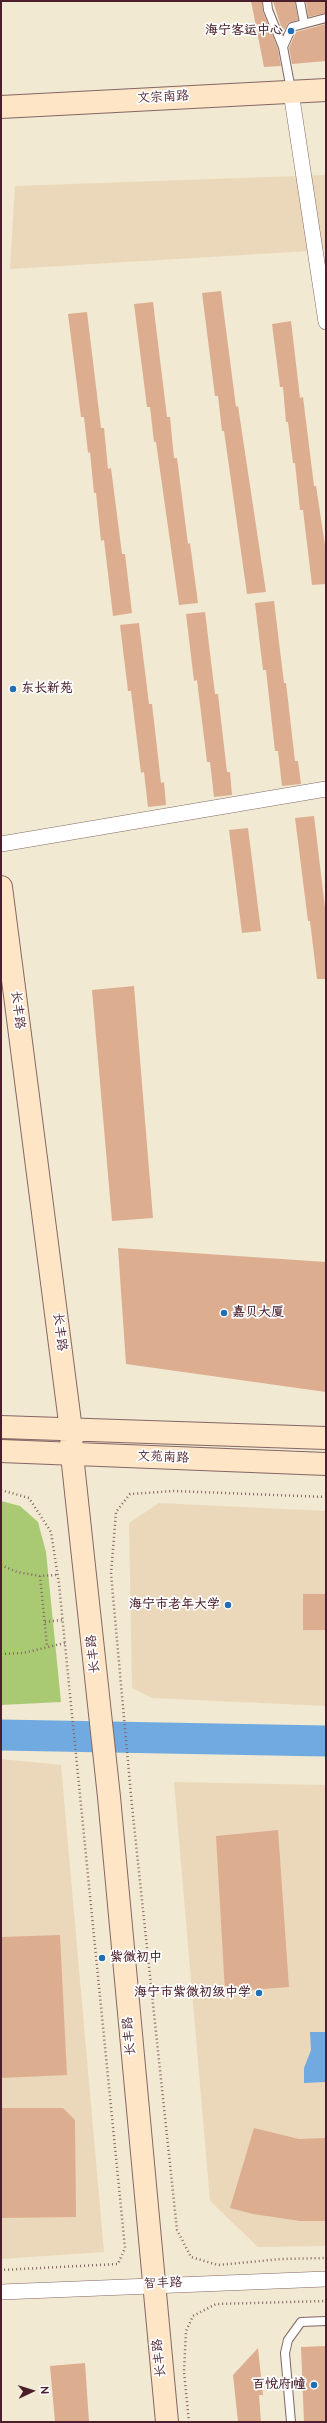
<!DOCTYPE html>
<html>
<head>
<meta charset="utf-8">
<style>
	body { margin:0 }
	#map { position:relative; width:327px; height:2423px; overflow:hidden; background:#f1e9d1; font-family:"Architects Daughter",sans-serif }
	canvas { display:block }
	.frame { position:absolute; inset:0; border:2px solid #4a1f2b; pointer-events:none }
	.north { position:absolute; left:12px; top:2371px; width:40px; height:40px; -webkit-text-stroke:3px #fff; paint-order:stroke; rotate:86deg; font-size:11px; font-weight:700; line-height:16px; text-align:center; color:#4a1f2b }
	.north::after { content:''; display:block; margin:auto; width:14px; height:18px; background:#4a1f2b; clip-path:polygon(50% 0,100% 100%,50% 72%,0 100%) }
</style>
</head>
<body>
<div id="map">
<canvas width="327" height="2423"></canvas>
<div class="frame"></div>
<div class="north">N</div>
</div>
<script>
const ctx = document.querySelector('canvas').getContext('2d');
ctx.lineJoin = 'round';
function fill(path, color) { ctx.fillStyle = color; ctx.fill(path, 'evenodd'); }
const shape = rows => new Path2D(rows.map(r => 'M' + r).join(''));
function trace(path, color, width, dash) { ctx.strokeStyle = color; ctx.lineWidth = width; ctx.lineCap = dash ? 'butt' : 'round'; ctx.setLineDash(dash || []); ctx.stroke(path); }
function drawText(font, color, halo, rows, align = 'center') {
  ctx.font = font + ' "Architects Daughter","LXGW WenKai TC",sans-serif'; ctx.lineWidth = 3.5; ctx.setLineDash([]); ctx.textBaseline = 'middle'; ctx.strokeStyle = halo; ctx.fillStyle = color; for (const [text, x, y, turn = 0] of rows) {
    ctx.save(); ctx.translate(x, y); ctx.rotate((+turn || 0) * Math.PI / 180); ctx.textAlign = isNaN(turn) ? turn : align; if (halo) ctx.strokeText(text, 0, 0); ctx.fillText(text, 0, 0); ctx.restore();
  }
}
fill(shape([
	[326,175,326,250,10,269,15,186],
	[159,1503,326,1511,326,1706,152,1698,132,1688,129,1523],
	[1,1759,61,1765,104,2252,1,2259],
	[174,1782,326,1785,326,2246,258,2247,210,2201]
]), '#ebd8ba');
fill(shape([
	[1,1501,20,1506,38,1522,46,1552,61,1702,1,1705]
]), '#a9ca73');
fill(shape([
	[310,2032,326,2032,326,2082,304,2083,304,2068,311,2050]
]), '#71aae1');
trace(shape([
	[1,1735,326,1741]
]), '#71aae1', 31);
fill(shape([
	[251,1,262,1,263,12,278,49,281,66,264,67],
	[273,1,295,1,298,20,288,23,283,33],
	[306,1,326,1,326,13,308,17],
	[326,24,326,61,292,64,289,48,296,32],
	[221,291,236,407,238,406,266,592,247,594,224,431,222,431,218,396,215,396,202,293],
	[153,302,167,417,170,417,174,458,177,458,188,544,190,543,198,603,179,605,156,442,154,442,150,407,147,407,134,304],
	[87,312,101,428,104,428,108,469,111,468,122,554,125,554,132,613,113,616,104,540,101,541,96,493,94,493,90,452,88,453,84,417,81,417,68,314],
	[291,321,300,398,303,397,314,486,316,486,326,552,326,584,312,585,303,510,300,510,295,463,293,463,288,422,286,422,283,387,280,387,272,324],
	[274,601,284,683,286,683,295,761,298,761,301,784,282,786,278,751,275,751,266,670,263,670,255,603],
	[205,612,215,694,218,694,227,772,230,772,232,795,214,797,210,762,207,762,197,680,194,681,186,614],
	[139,623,149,704,152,704,161,783,164,782,166,805,148,807,144,772,141,773,131,691,128,691,120,625],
	[314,816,326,916,326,979,317,979,310,921,308,921,295,818],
	[248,828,261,931,242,933,229,830],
	[134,986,153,1218,112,1221,92,990],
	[118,1248,326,1262,326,1392,126,1364],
	[303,1594,326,1594,326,1630,303,1630],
	[278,1830,289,1987,225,1992,216,1836],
	[60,1935,67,2075,1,2078,1,1937],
	[1,2108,63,2108,75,2120,76,2217,1,2218],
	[254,2128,299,2139,326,2138,326,2221,300,2221,253,2214,230,2208],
	[326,2346,326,2422,304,2422,301,2347],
	[258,2348,263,2395,259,2395,261,2422,238,2422,233,2375],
	[85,2363,89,2422,55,2422,50,2366]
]), '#ddad90');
const lane = shape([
	[267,1,268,10,283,47,291,90],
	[300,1,304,23],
	[283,47,292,27,326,18],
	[291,2422,285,2353,288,2340,301,2322,326,2321]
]);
const street = shape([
	[291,92,326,322],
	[1,844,326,789],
	[1,2292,326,2279]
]);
const secondary = shape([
	[1,107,326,90],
	[1,887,71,1430,72,1455,109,1797,167,2422],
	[1,1427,326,1438],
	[1,1451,326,1464]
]);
trace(lane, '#846665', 10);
trace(street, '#846665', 16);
trace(secondary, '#846665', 24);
trace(shape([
	[1,1490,29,1498,51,1532,59,1584,125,2248,118,2264,1,2270],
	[326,1497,174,1491,130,1494,116,1512,111,1574,132,1806,177,2230,191,2257,218,2265,281,2259,326,2258],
	[1,1565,17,1572,40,1576,57,1575],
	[40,1576,47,1646],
	[45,1622,62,1620],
	[1,1654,23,1653,65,1643],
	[189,2422,184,2372,186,2331,193,2316,216,2304,326,2301]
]), '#846665', 2.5, [1, 3]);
trace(lane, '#fff', 8);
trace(street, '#fff', 15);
trace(secondary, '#fee5c5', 22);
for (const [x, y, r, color] of [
	[291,31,4,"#1f6fb2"],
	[13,689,4,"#1f6fb2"],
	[224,1313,4,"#1f6fb2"],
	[228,1605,4,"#1f6fb2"],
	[102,1958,4,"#1f6fb2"],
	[259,1993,4,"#1f6fb2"],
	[314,2385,4,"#1f6fb2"]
]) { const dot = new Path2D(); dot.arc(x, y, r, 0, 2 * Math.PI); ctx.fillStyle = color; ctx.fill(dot); trace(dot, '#fff', 1.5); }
drawText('bold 13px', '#4a1f2b', '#fff', [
	["海宁客运中心",283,31],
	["东长新苑",21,689,"left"],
	["嘉贝大厦",232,1313,"left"],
	["海宁市老年大学",220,1605],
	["紫微初中",110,1958,"left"],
	["海宁市紫微初级中学",251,1993],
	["百悦府1幢",306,2385]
], 'right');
drawText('13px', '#4a1f2b', '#fff', [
	["文宗南路",163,98,-3],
	["长丰路",17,1010,83],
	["长丰路",59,1332,83],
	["文苑南路",163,1458,2],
	["长丰路",94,1654,-96],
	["长丰路",130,2036,-95],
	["智丰路",163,2284,-2],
	["长丰路",160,2358,-96]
]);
</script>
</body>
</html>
